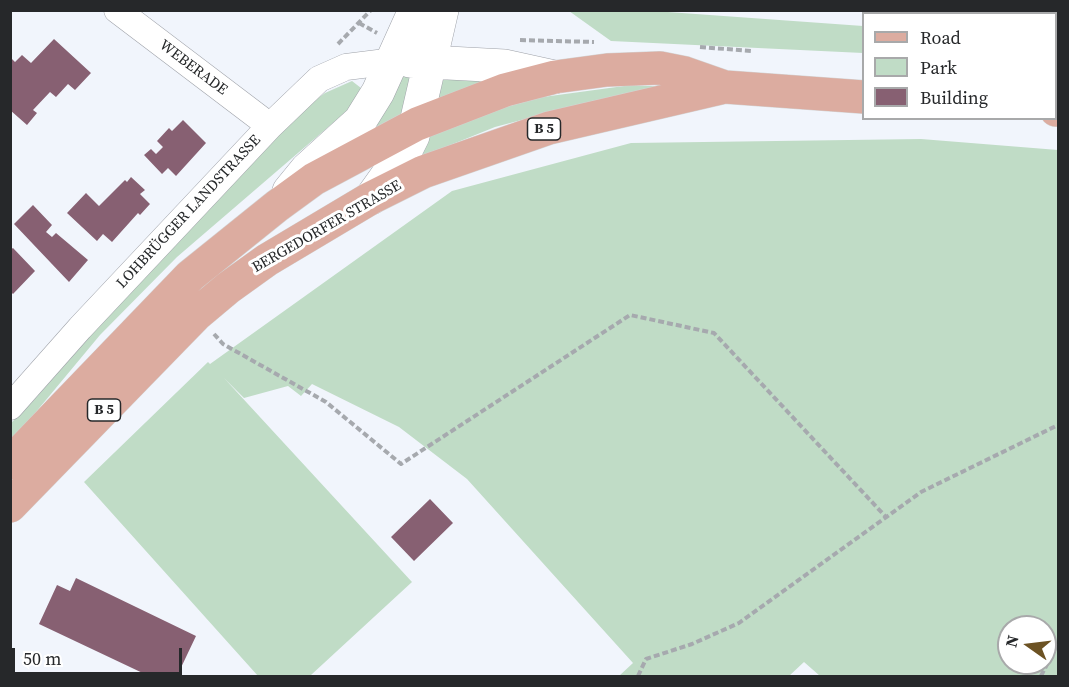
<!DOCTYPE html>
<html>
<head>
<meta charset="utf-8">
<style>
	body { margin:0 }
	#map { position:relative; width:1069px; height:687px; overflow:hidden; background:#f1f5fc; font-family:"Source Serif 4",serif }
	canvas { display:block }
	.frame { position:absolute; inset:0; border:12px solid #26282a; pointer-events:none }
	.legend { position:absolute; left:862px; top:12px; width:195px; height:108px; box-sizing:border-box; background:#fff; border:2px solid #a8a9aa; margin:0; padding:8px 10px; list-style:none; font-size:18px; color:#26282a }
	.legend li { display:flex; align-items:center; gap:12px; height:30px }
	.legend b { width:30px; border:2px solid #a8a9aa }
	.north { position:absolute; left:997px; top:615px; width:60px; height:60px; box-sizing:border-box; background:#fff; border:2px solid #a8a9aa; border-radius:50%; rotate:284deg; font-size:16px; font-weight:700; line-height:24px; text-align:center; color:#26282a }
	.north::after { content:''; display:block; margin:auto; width:21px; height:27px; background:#6c5223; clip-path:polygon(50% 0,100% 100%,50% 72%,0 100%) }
	.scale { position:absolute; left:12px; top:648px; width:170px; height:27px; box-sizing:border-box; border:3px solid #26282a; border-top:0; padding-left:8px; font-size:18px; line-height:21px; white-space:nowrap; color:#26282a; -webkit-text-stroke:4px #fff; paint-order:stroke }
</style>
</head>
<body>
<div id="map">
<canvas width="1069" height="687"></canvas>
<div class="frame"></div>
<ul class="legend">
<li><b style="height:8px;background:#dcaca0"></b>Road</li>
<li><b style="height:16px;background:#c0dcc6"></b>Park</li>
<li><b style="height:16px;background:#876072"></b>Building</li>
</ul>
<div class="north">N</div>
<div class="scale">50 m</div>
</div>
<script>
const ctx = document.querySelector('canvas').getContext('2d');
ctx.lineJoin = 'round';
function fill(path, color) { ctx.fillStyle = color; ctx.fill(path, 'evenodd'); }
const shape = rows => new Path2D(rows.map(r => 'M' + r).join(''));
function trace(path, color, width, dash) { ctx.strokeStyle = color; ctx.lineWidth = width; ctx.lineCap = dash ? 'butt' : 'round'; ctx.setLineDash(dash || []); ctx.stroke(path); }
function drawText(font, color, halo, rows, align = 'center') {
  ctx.font = font + ' "Source Serif 4",serif'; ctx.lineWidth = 6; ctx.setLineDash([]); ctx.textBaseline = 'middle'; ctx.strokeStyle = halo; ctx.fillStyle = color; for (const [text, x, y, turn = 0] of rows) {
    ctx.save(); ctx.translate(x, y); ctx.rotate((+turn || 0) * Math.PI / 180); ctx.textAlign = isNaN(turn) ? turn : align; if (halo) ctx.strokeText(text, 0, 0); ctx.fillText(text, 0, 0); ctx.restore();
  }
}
fill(shape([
	[569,11,654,11,863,26,863,53,611,41],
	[402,75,411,76,407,113,372,130],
	[502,75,436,99,438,79],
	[352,81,361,88,348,110,177,257,100,335,11,442,11,423,34,400,120,301,307,106,325,93],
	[624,86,679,86,529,118,495,127,416,159,426,134,465,118,543,97],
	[921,139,1058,150,1058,676,820,676,804,662,789,676,619,676,633,663,467,479,399,427,312,384,301,396,288,386,244,398,224,378,412,582,311,675,312,676,258,676,84,482,208,362,210,364,452,191,631,143],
	[1009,627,1045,627,1045,663,1009,663]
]), '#c0dcc6');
fill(shape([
	[54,39,91,73,75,90,68,84,56,97,50,92,33,110,37,113,27,125,10,110,10,57,15,62,22,55,31,63],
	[183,120,206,143,176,176,168,168,162,174,144,155,151,149,156,154,163,147,157,141,169,128,172,131],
	[131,177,145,190,140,194,150,204,140,215,138,213,112,242,103,234,97,241,67,213,86,193,99,206,125,180,127,182],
	[33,205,52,225,46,232,52,237,56,233,88,260,69,282,14,224],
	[13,248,35,271,13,294,10,291,10,250],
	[430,499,453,523,414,561,391,537],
	[76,578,196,636,177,676,149,676,39,624,57,585,70,591]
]), '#876072');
const minor = shape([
	[117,10,270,126],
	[10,407,80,328,270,126,319,79,346,67,394,61]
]);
const tertiary = shape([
	[410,61,505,66,555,77],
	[289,191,307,169,360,121,378,92,415,10],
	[371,198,408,146,413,136,442,10]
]);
const primary = shape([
	[1056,110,1058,110],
	[10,463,190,276,277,206,314,179,417,124,505,90,555,77,607,70,660,68,685,73,725,87,864,97],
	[10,506,197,314,228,288,267,260,371,198,423,172,549,128,725,87]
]);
trace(minor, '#9ea1a8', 27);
trace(tertiary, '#9ea1a8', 34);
trace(primary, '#d4d4d4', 34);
trace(shape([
	[359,23,377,33],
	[520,40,594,42],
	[338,44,371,10],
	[700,47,751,51],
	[214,334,223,344,326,402,401,464,630,315,714,333,885,516],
	[638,676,646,659,692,644,739,623,921,492,1058,425],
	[1041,676,1058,643]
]), '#a6a9ae', 4, [6, 3]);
trace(minor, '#fff', 26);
trace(tertiary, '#fff', 33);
trace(primary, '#dcaca0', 33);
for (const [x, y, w] of [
	[544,129,33],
	[104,410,33]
]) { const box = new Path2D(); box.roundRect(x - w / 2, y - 11, w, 22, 4.5); ctx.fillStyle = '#fff'; ctx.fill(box); trace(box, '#26282a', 1.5); }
drawText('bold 14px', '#26282a', null, [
	["B 5",544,129],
	["B 5",104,410]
]);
drawText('15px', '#26282a', '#fff', [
	["WEBERADE",193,68,37],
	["LOHBRÜGGER LANDSTRASSE",189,212,-47],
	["BERGEDORFER STRASSE",327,227,-30]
]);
</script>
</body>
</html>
